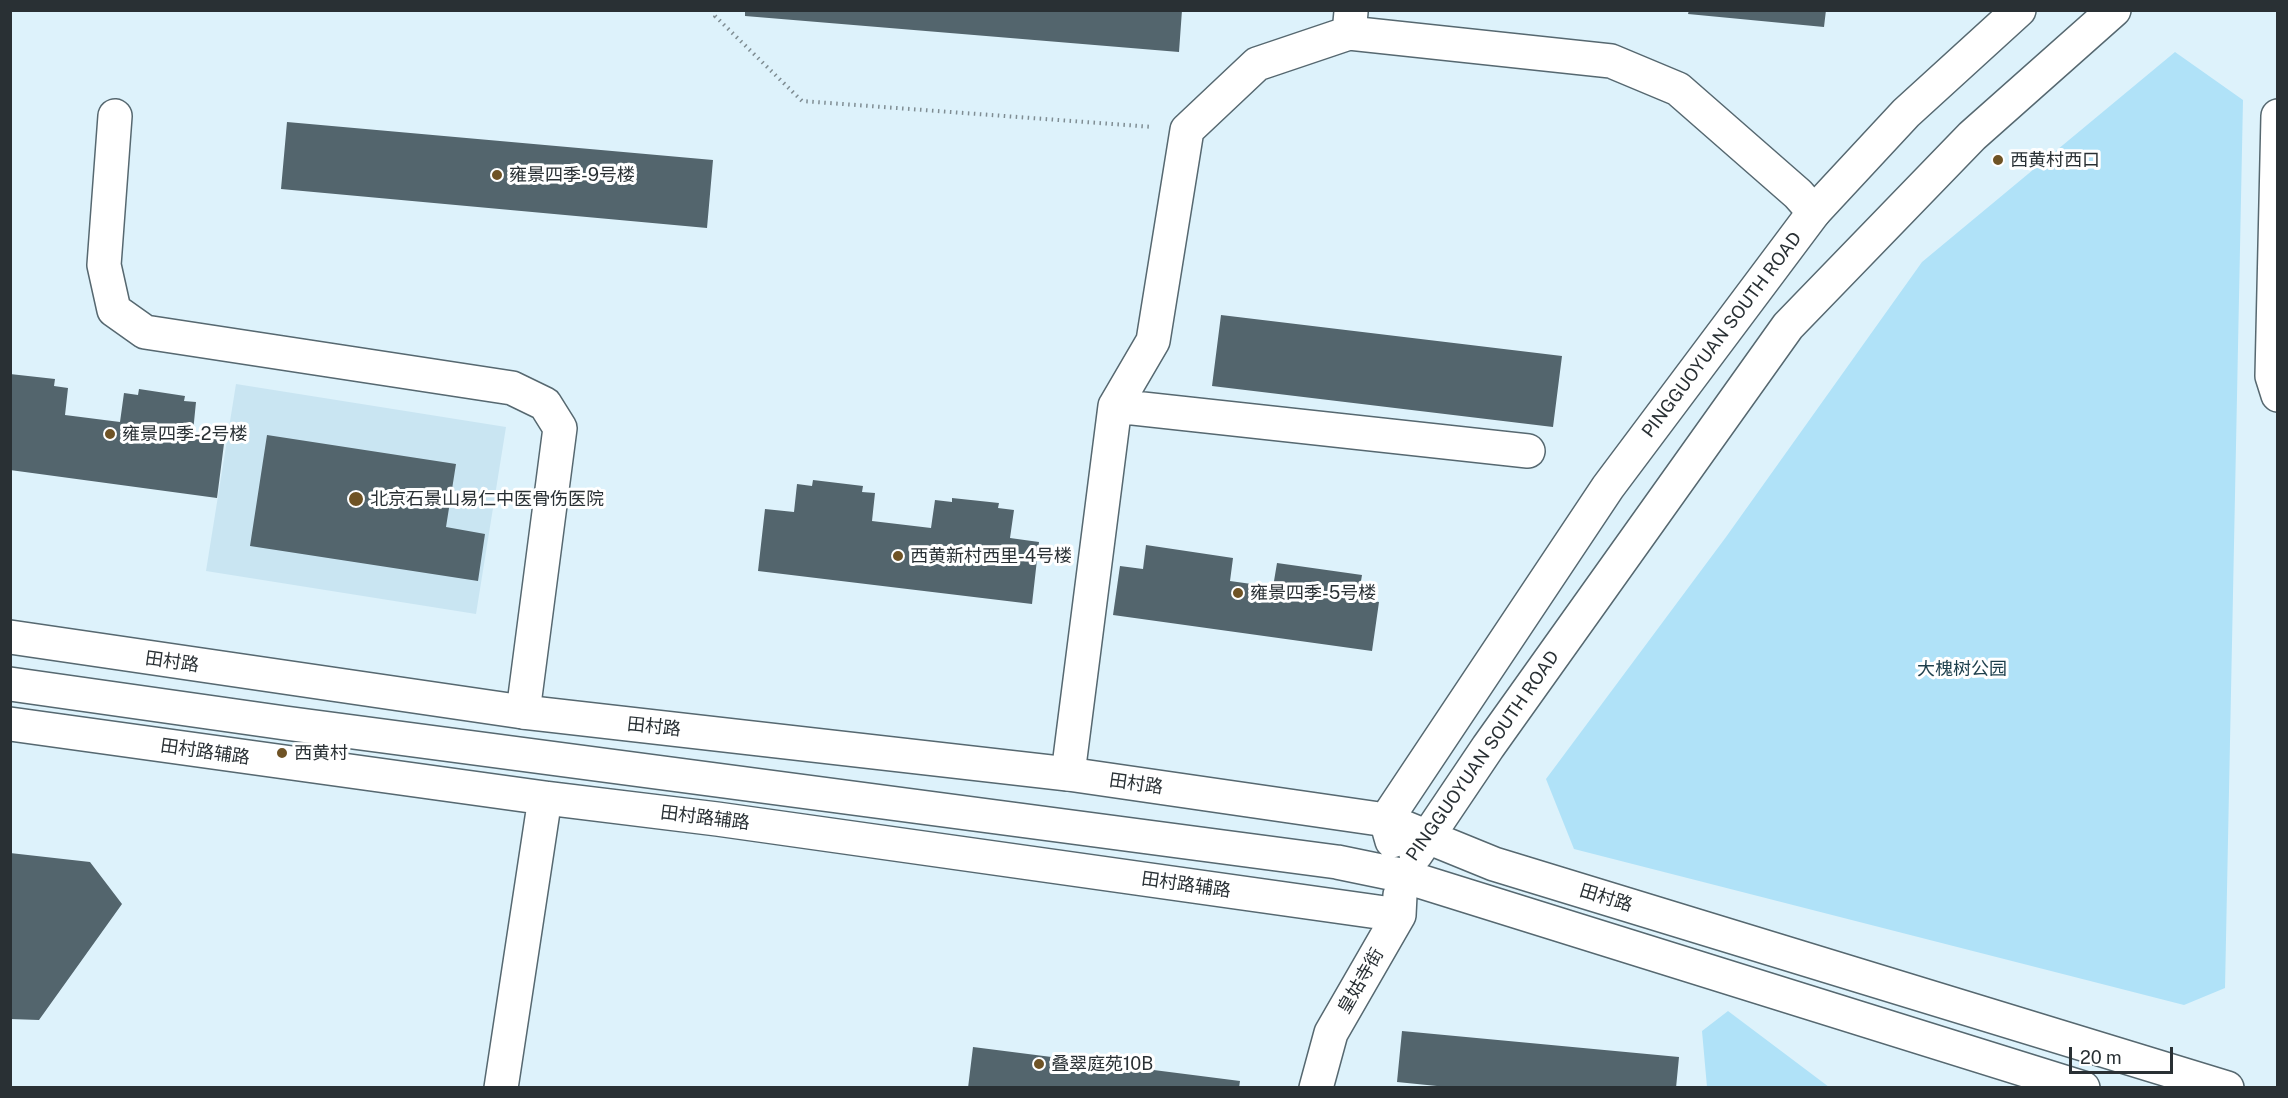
<!DOCTYPE html>
<html>
<head>
<meta charset="utf-8">
<style>
	body { margin:0 }
	#map { position:relative; width:2288px; height:1098px; overflow:hidden; background:#ddf2fb; font-family:"Public Sans",sans-serif }
	canvas { display:block }
	.frame { position:absolute; inset:0; border:12px solid #293034; pointer-events:none }
	.scale { position:absolute; left:2069px; top:1047px; width:104px; height:27px; box-sizing:border-box; border:3px solid #293034; border-top:0; padding-left:8px; font-size:18px; line-height:21px; white-space:nowrap; color:#293034; -webkit-text-stroke:4px #fff; paint-order:stroke }
</style>
</head>
<body>
<div id="map">
<canvas width="2288" height="1098"></canvas>
<div class="frame"></div>
<div class="scale">20 m</div>
</div>
<script>
const ctx = document.querySelector('canvas').getContext('2d');
ctx.lineJoin = 'round';
function fill(path, color) { ctx.fillStyle = color; ctx.fill(path, 'evenodd'); }
const shape = rows => new Path2D(rows.map(r => 'M' + r).join(''));
function trace(path, color, width, dash) { ctx.strokeStyle = color; ctx.lineWidth = width; ctx.lineCap = dash ? 'butt' : 'round'; ctx.setLineDash(dash || []); ctx.stroke(path); }
function drawText(font, color, halo, rows, align = 'center') {
  ctx.font = font + ' "Public Sans","Noto Sans SC",sans-serif'; ctx.lineWidth = 6; ctx.setLineDash([]); ctx.textBaseline = 'middle'; ctx.strokeStyle = halo; ctx.fillStyle = color; for (const [text, x, y, turn = 0] of rows) {
    ctx.save(); ctx.translate(x, y); ctx.rotate((+turn || 0) * Math.PI / 180); ctx.textAlign = isNaN(turn) ? turn : align; if (halo) ctx.strokeText(text, 0, 0); ctx.fillText(text, 0, 0); ctx.restore();
  }
}
fill(shape([
	[236,384,506,427,476,614,206,571]
]), '#c9e5f2');
fill(shape([
	[2175,52,2243,100,2225,988,2184,1005,1574,849,1546,779,1726,537,1922,262],
	[1728,1011,1829,1087,1707,1087,1702,1031]
]), '#b0e2f8');
fill(shape([
	[745,10,1182,10,1179,52,745,16],
	[1689,10,1826,10,1824,27,1688,14],
	[287,122,713,160,707,228,281,189],
	[1221,315,1562,356,1553,427,1212,386],
	[10,374,55,379,54,386,68,388,65,415,120,422,124,393,138,395,139,389,185,396,184,401,196,402,193,432,225,436,217,498,10,470],
	[267,435,456,464,446,527,485,534,478,581,250,546],
	[813,480,863,486,862,492,875,493,872,521,931,528,935,500,952,502,952,498,999,503,998,508,1014,510,1010,538,1039,542,1032,604,758,571,765,509,794,512,797,484,812,486],
	[1146,545,1233,558,1230,581,1273,587,1277,563,1362,575,1358,599,1379,602,1372,651,1113,615,1120,566,1143,569],
	[10,853,90,862,122,904,39,1020,10,1019],
	[1402,1031,1679,1057,1676,1088,1457,1088,1397,1082],
	[973,1047,1240,1081,1239,1088,968,1088]
]), '#53656d');
const minor = shape([
	[1351,12,1349,33,1611,61,1678,89,1798,194,1814,212],
	[115,116,104,265,114,310,145,332,512,388,545,404,560,428,523,712],
	[2278,116,2272,376,2278,395],
	[1115,406,1528,451],
	[10,724,545,798,717,819,1399,915],
	[1068,774,1115,406,1153,341,1187,130,1257,64,1349,33],
	[501,1088,545,798],
	[1316,1088,1331,1033,1399,915,1400,895]
]);
const major = shape([
	[10,637,523,712,1068,774,1386,820,1494,864,2227,1088],
	[10,684,285,723,1337,862,1400,875,2083,1088],
	[1392,841,1386,820,1608,487,1814,212,1906,113,2019,10],
	[1416,854,1488,747,1788,326,1972,136,2114,10]
]);
trace(minor, '#566870', 36);
trace(major, '#566870', 36);
trace(shape([
	[716,10,715,16,802,101,1153,127]
]), '#7f8d93', 4, [1.5, 4.5]);
trace(minor, '#fff', 33);
trace(major, '#fff', 33);
for (const [x, y, r, color] of [
	[1998,160,6,"#6f5325"],
	[497,175,6,"#6f5325"],
	[110,434,6,"#6f5325"],
	[356,499,8,"#6f5325"],
	[898,556,6,"#6f5325"],
	[1238,593,6,"#6f5325"],
	[282,753,6,"#6f5325"],
	[1039,1064,6,"#6f5325"]
]) { const dot = new Path2D(); dot.arc(x, y, r, 0, 2 * Math.PI); ctx.fillStyle = color; ctx.fill(dot); trace(dot, '#fff', 2); }
drawText('18px', '#293034', '#fff', [
	["西黄村西口",2010,160],
	["雍景四季-9号楼",509,175],
	["雍景四季-2号楼",122,434],
	["北京石景山易仁中医骨伤医院",370,499],
	["西黄新村西里-4号楼",910,556],
	["雍景四季-5号楼",1250,593],
	["西黄村",294,753],
	["叠翠庭苑10B",1051,1064]
], 'left');
drawText('18px', '#293034', '#fff', [
	["PINGGUOYUAN SOUTH ROAD",1722,335,-53],
	["田村路",172,662,8],
	["田村路",654,727,6],
	["田村路辅路",205,752,8],
	["PINGGUOYUAN SOUTH ROAD",1483,756,-55],
	["田村路",1136,784,8],
	["田村路辅路",705,818,7],
	["田村路辅路",1186,885,8],
	["田村路",1606,898,17],
	["皇姑寺街",1361,981,-60]
]);
drawText('18px', '#1d3f4c', '#fff', [
	["大槐树公园",1962,669]
]);
</script>
</body>
</html>
